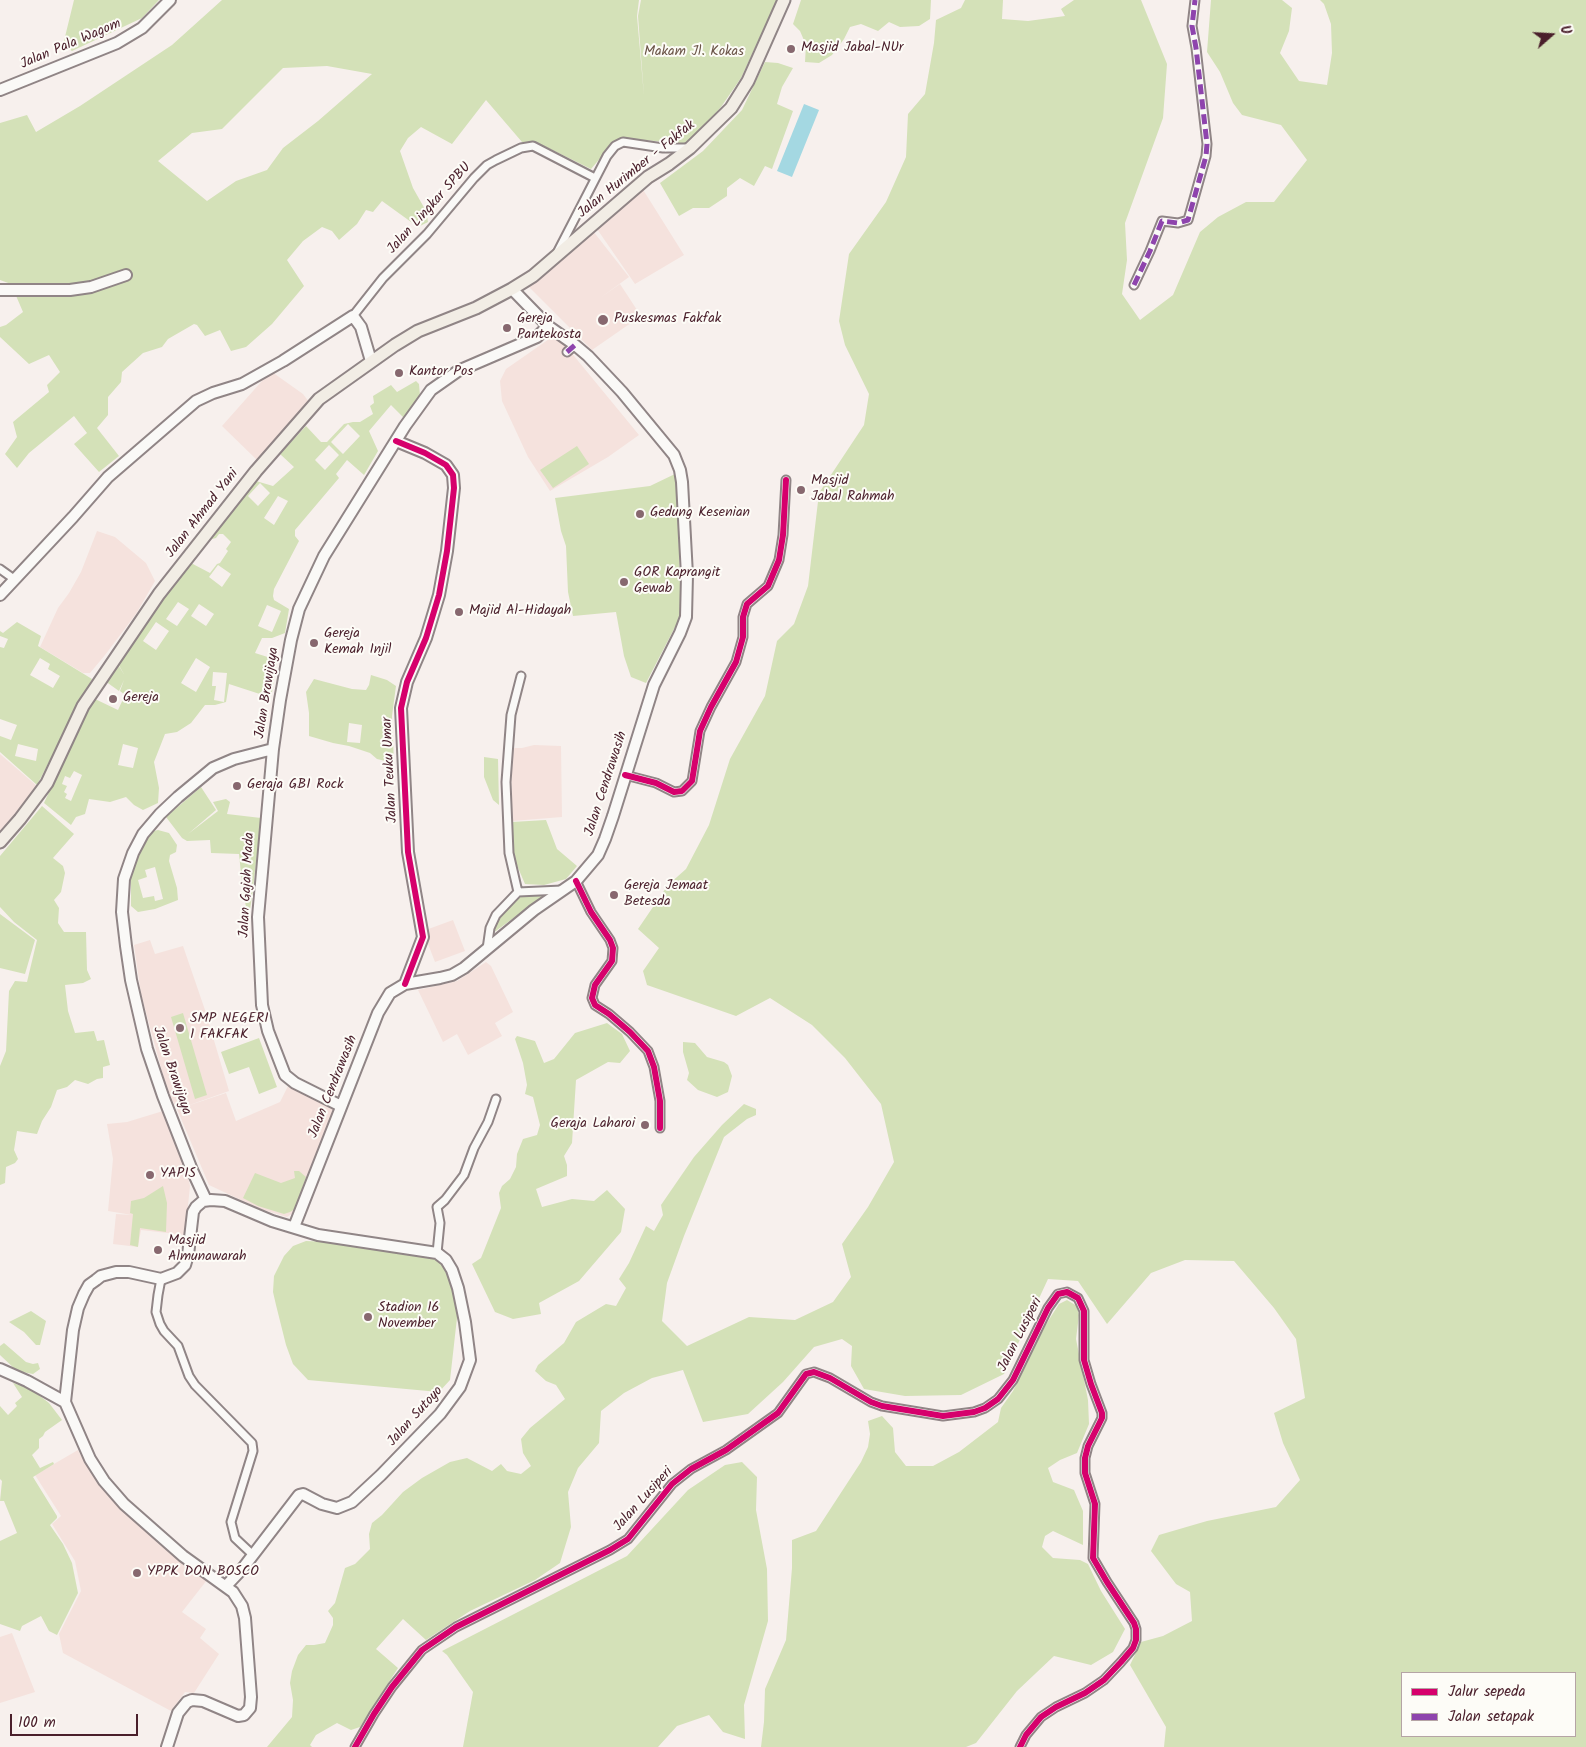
<!DOCTYPE html>
<html>
<head>
<meta charset="utf-8">
<style>
	body { margin:0 }
	#map { position:relative; width:1586px; height:1747px; overflow:hidden; background:#f7f0ed; font-family:Kalam,sans-serif }
	canvas { display:block }
	.legend { position:absolute; left:1401px; top:1672px; width:175px; height:65px; box-sizing:border-box; background:#fdfcf7; border:1px solid #b5a4a5; margin:0; padding:6px 9px; list-style:none; font-size:15px; color:#4a1f2b }
	.legend li { display:flex; align-items:center; gap:10px; height:25px }
	.legend b { width:25px; border:1px solid #b5a4a5 }
	.north { position:absolute; left:1526px; top:10px; width:50px; height:50px; -webkit-text-stroke:4px #fdfcf7; paint-order:stroke; rotate:71deg; font-size:14px; font-weight:700; line-height:20px; text-align:center; color:#4a1f2b }
	.north::after { content:''; display:block; margin:auto; width:18px; height:22px; background:#4a1f2b; clip-path:polygon(50% 0,100% 100%,50% 72%,0 100%) }
	.scale { position:absolute; left:10px; top:1714px; width:128px; height:22px; box-sizing:border-box; border:2px solid #4a1f2b; border-top:0; padding-left:6px; font-size:15px; line-height:18px; white-space:nowrap; color:#4a1f2b; -webkit-text-stroke:4px #fdfcf7; paint-order:stroke }
</style>
</head>
<body>
<div id="map">
<canvas width="1586" height="1747"></canvas>
<ul class="legend">
<li><b style="height:6px;background:#d6006c"></b>Jalur sepeda</li>
<li><b style="height:6px;background:#8e44ad"></b>Jalan setapak</li>
</ul>
<div class="north">U</div>
<div class="scale">100 m</div>
</div>
<script>
const ctx = document.querySelector('canvas').getContext('2d');
ctx.lineJoin = 'round';
function fill(path, color) { ctx.fillStyle = color; ctx.fill(path, 'evenodd'); }
const shape = rows => new Path2D(rows.map(r => 'M' + r).join(''));
function trace(path, color, width, dash) { ctx.strokeStyle = color; ctx.lineWidth = width; ctx.lineCap = dash ? 'butt' : 'round'; ctx.setLineDash(dash || []); ctx.stroke(path); }
function drawText(font, color, halo, rows, align = 'center') {
  ctx.font = font + ' Kalam,sans-serif'; ctx.lineWidth = 4; ctx.setLineDash([]); ctx.textBaseline = 'middle'; ctx.strokeStyle = halo; ctx.fillStyle = color; for (const [text, x, y, turn = 0] of rows) {
    ctx.save(); ctx.translate(x, y); ctx.rotate((+turn || 0) * Math.PI / 180); ctx.textAlign = isNaN(turn) ? turn : align; if (halo) ctx.strokeText(text, 0, 0); ctx.fillText(text, 0, 0); ctx.restore();
  }
}
fill(shape([
	[642,188,684,255,635,284,597,229],
	[593,231,629,277,600,298,620,284,641,316,592,350,529,287],
	[552,337,565,345,639,435,608,457,550,491,528,457,502,401,500,381,506,369],
	[272,372,303,394,309,402,257,460,222,426,269,373],
	[97,531,115,537,146,563,155,581,136,614,105,655,90,673,83,673,40,647,58,608,69,593,81,572],
	[534,745,561,746,562,817,512,821,511,748,522,748],
	[0,754,38,787,0,831],
	[453,920,465,951,435,962,423,931],
	[150,940,155,954,183,946,205,1010,229,1091,181,1108,226,1093,236,1121,280,1102,288,1086,333,1109,312,1164,298,1207,296,1211,287,1217,260,1209,209,1185,177,1109,179,1108,176,1107,172,1100,164,1079,141,994,134,945],
	[486,962,491,966,513,1012,495,1023,502,1036,468,1055,457,1034,443,1042,418,990,457,981],
	[163,1111,185,1164,190,1186,185,1235,141,1230,138,1247,113,1244,116,1214,132,1215,108,1211,113,1159,107,1124,127,1122],
	[78,1450,84,1462,117,1506,187,1566,207,1580,182,1612,206,1629,200,1638,219,1654,194,1693,185,1692,171,1711,63,1653,59,1634,81,1591,75,1561,52,1524,61,1516,35,1475],
	[12,1633,35,1692,0,1703,0,1637]
]), '#f5e2dd');
fill(shape([
	[74,0,159,0,142,18,72,51,63,45],
	[222,0,639,0,637,16,644,96,653,105,644,96,638,16,641,0,777,0,741,78,721,107,698,133,687,144,644,140,614,142,591,169,536,142,522,142,486,100,452,144,421,127,408,138,400,151,413,188,426,211,428,222,418,227,382,201,373,212,366,210,357,224,339,240,332,231,322,227,303,241,287,260,304,286,272,324,246,347,231,351,220,330,205,336,197,325,194,324,168,339,162,347,143,353,122,372,121,382,108,397,108,415,97,428,119,456,99,472,74,444,87,433,74,416,29,453,17,468,5,454,17,437,13,422,49,392,47,385,60,372,49,355,29,364,0,337,0,327,6,325,23,312,11,284,0,280,0,123,27,115,36,132,80,106,172,45],
	[327,66,372,74,318,121,283,148,267,170,236,181,207,201,158,161,192,133,222,129,283,68],
	[801,0,931,0,930,19,919,26,900,27,889,22,878,31,861,24,850,27,844,39,832,55,819,63,805,62,806,45,800,31,793,24],
	[965,0,1003,0,1002,19,1028,21,1065,16,1061,9,1074,0,1141,0,1167,64,1163,118,1125,223,1127,260,1122,294,1140,320,1173,295,1200,232,1218,217,1246,202,1274,202,1307,160,1281,125,1242,115,1233,103,1220,72,1207,52,1211,0,1282,0,1292,8,1289,31,1280,53,1299,81,1327,85,1332,53,1331,24,1324,4,1320,0,1586,0,1586,1747,1164,1747,1166,1727,1130,1665,1141,1642,1163,1636,1192,1621,1190,1592,1176,1584,1151,1551,1159,1535,1207,1521,1276,1507,1300,1480,1283,1443,1274,1413,1305,1398,1296,1339,1274,1308,1234,1261,1185,1260,1151,1273,1107,1324,1078,1281,1048,1279,1004,1374,961,1395,905,1396,864,1389,851,1366,852,1346,842,1339,814,1347,783,1382,748,1414,703,1422,683,1370,652,1378,624,1393,601,1411,599,1443,578,1468,568,1492,571,1527,560,1563,535,1580,470,1611,426,1640,403,1619,376,1649,398,1668,360,1727,351,1730,337,1723,316,1735,310,1745,312,1747,267,1747,292,1717,293,1700,290,1683,292,1671,298,1655,306,1645,314,1645,325,1643,333,1625,333,1618,328,1611,335,1603,345,1568,355,1564,370,1549,369,1534,372,1523,382,1515,403,1492,422,1478,450,1462,467,1458,492,1471,501,1464,507,1471,521,1474,531,1466,523,1453,521,1439,530,1428,565,1399,556,1385,546,1381,535,1371,538,1365,564,1343,576,1322,606,1304,616,1306,626,1288,619,1279,629,1263,646,1226,654,1231,663,1215,661,1205,694,1157,722,1125,744,1104,756,1109,756,1115,747,1119,724,1137,684,1236,667,1283,662,1321,687,1346,749,1317,795,1320,833,1302,851,1277,842,1244,868,1207,894,1162,881,1104,845,1058,812,1025,770,998,736,1016,647,985,643,971,659,948,638,929,668,885,686,869,709,825,730,759,765,696,777,641,794,624,808,586,819,493,864,425,869,394,845,345,839,321,849,254,886,202,906,157,908,114,925,94,934,43,936,20,961,8],
	[1402,1673,1575,1673,1575,1736,1402,1736],
	[765,62,778,63,793,68,782,87,777,104,793,111,772,169,765,166,754,186,740,178,727,188,727,196,709,208,693,208,679,216,660,183,703,151,742,110],
	[416,381,419,384,420,396,405,419,391,405,369,431,378,451,364,475,347,460,336,474,339,478,295,530,295,536,299,541,274,589,273,596,274,600,289,609,285,633,272,638,262,638,255,653,277,660,272,692,269,697,229,684,226,702,215,705,205,705,191,723,177,732,165,734,154,762,159,788,158,803,143,810,134,805,126,797,110,802,89,799,85,814,76,817,71,825,44,803,86,713,95,699,118,710,125,695,120,691,124,680,119,691,105,681,117,663,125,676,117,662,167,593,191,563,210,573,217,564,220,563,228,551,226,549,231,542,223,534,219,534,216,538,212,539,210,536,240,497,256,481,273,486,294,467,280,454,306,426,321,442,327,442,344,424,353,422,360,422,373,414,370,406,374,403,373,396,391,385,397,392],
	[348,424,360,436,343,454,331,442],
	[329,445,339,455,325,470,315,460],
	[260,483,270,493,258,506,248,496],
	[278,496,288,501,274,525,264,518],
	[218,565,231,574,222,587,209,577],
	[178,602,189,609,177,626,166,619],
	[199,604,214,614,206,626,191,616],
	[267,605,281,611,272,632,258,626],
	[156,622,169,631,156,650,143,641],
	[196,658,210,667,196,692,181,683],
	[213,672,227,673,224,702,214,700,216,686,212,686],
	[123,744,138,748,133,768,118,765],
	[74,771,82,775,71,801,65,798,67,794,64,792,67,786,62,784,65,776,70,778],
	[577,446,589,464,553,488,540,470],
	[677,473,681,622,675,627,646,683,631,677,624,656,616,612,573,616,568,592,566,546,561,531,555,498,650,486],
	[17,622,41,636,38,646,92,679,37,785,0,752,0,736,11,740,17,725,0,719,0,647,4,648,8,639,0,636,0,631,3,633],
	[40,658,50,664,48,669,60,676,53,688,30,675],
	[18,744,38,749,36,761,15,756],
	[371,675,387,680,396,686,392,716,394,763,377,759,370,753,349,746,333,743,309,736,309,713,306,692,314,679,352,689,366,690,369,685],
	[349,723,362,725,360,743,347,742],
	[484,757,498,759,499,805,493,800,484,777],
	[201,787,216,810,188,834,218,811,213,802,226,799,230,802,227,814,261,818,252,897,250,909,247,911,243,893,239,854,211,853,210,840,187,841,182,838,166,817],
	[42,806,74,834,53,858,63,866,65,873,61,892,54,900,59,908,58,923,64,932,86,932,87,970,91,979,83,983,65,985,68,1011,75,1033,94,1031,97,1041,104,1040,110,1065,103,1067,103,1078,97,1079,88,1084,75,1080,67,1087,57,1090,51,1107,42,1121,37,1134,17,1131,14,1150,18,1159,15,1163,6,1167,5,1183,0,1185,0,1066,6,1051,9,991,15,981,27,982,37,940,14,922,0,907,0,856],
	[546,820,557,849,577,866,566,879,544,885,525,884,516,863,510,835,512,822],
	[158,830,169,833,177,845,176,852,170,855,169,861,177,888,178,900,155,909,138,912,131,906,131,874,136,853,150,832],
	[155,867,163,899,155,901,154,896,143,898,138,880,147,877,145,870],
	[526,895,544,896,493,933,498,920,515,899],
	[0,914,35,940,25,974,0,968],
	[183,1013,207,1095,195,1099,171,1017],
	[607,1023,622,1034,630,1051,620,1063,608,1062,576,1080,572,1143,564,1156,567,1165,567,1176,536,1189,542,1207,572,1199,594,1201,607,1190,625,1209,621,1232,579,1281,539,1303,541,1314,513,1319,495,1312,472,1264,481,1258,501,1208,499,1193,502,1186,510,1179,516,1167,517,1154,523,1139,537,1135,540,1125,533,1097,525,1094,527,1085,523,1063,515,1039,517,1036,535,1041,544,1063,554,1059,575,1033],
	[259,1038,277,1087,259,1094,249,1067,229,1074,221,1052],
	[683,1042,695,1043,707,1057,724,1062,728,1065,732,1076,728,1092,717,1097,698,1090,687,1080,689,1073,683,1052],
	[294,1171,299,1171,306,1177,295,1209,290,1212,284,1214,258,1206,243,1198,255,1173,281,1183,295,1178],
	[163,1186,167,1203,166,1232,140,1228,138,1247,130,1245,133,1214,130,1213,131,1201,144,1198],
	[306,1241,330,1242,414,1253,437,1259,444,1264,454,1286,458,1309,450,1380,439,1392,308,1380,293,1364,286,1345,276,1305,273,1292,274,1276,284,1256,293,1246],
	[1067,1300,1077,1306,1079,1315,1076,1339,1088,1400,1089,1424,1077,1453,1060,1460,1048,1468,1053,1482,1074,1490,1083,1511,1083,1545,1053,1531,1045,1536,1042,1547,1053,1558,1080,1560,1088,1564,1101,1591,1125,1629,1113,1652,1091,1665,1054,1656,1017,1691,976,1743,966,1747,761,1747,764,1722,765,1689,786,1640,792,1568,792,1540,816,1531,861,1462,868,1447,870,1434,868,1421,882,1416,893,1428,895,1452,906,1466,933,1466,959,1452,998,1422,1001,1408,1013,1391,1045,1326,1059,1304],
	[31,1311,46,1321,40,1345,36,1345,24,1332,9,1322],
	[4,1343,26,1362,33,1364,38,1363,40,1369,33,1374,17,1371,0,1355,0,1346],
	[13,1383,31,1389,49,1403,62,1420,45,1432,43,1436,39,1439,39,1448,32,1455,40,1468,53,1462,54,1464,33,1477,57,1516,57,1518,50,1525,63,1544,72,1563,78,1593,57,1635,49,1631,41,1616,22,1626,20,1631,0,1624,0,1541,17,1533,4,1501,0,1501,2,1481,0,1479,0,1406,8,1415,17,1406,15,1403,22,1397],
	[742,1462,757,1477,756,1510,767,1569,768,1621,744,1705,745,1739,723,1732,709,1715,677,1726,658,1747,463,1747,473,1692,447,1655,442,1651,627,1556,688,1490,725,1465]
]), '#d4e1b8');
fill(shape([
	[804,104,819,110,792,177,777,171]
]), '#a4d8e2');
const street = shape([
	[558,251,607,156,615,146,623,142,663,148,689,148],
	[1134,285,1150,251,1162,221,1178,223,1188,220,1206,156,1207,144,1196,48,1192,26,1195,0],
	[353,316,383,278,427,234,474,178,487,165,496,160,521,148,533,146,595,178],
	[567,352,575,345],
	[0,569,14,579],
	[625,775,656,783,674,792,682,791,692,781,700,731,711,707,736,662,743,637,743,617,747,604,768,586,779,560,783,535,786,480],
	[576,881,591,912,610,940,613,948,612,961,595,985,592,998,595,1005,609,1014,630,1032,648,1051,654,1067,660,1101,660,1128],
	[518,892,509,853,506,782,511,715,521,676],
	[487,949,490,928,496,915,518,892,562,890],
	[437,1253,440,1223,437,1207,445,1200,464,1175,474,1148,488,1122,496,1099],
	[161,1279,158,1295,156,1312,160,1324,164,1331,178,1346,189,1376,195,1385,252,1443,253,1451,231,1522,235,1538,252,1554],
	[355,1747,374,1714,392,1687,422,1650,456,1627,610,1550,628,1539,672,1484,691,1469,726,1450,778,1413,806,1374,814,1372,830,1378,871,1402,882,1406,943,1416,974,1412,985,1408,998,1399,1013,1380,1048,1308,1058,1294,1067,1292,1078,1298,1084,1311,1084,1360,1091,1384,1102,1413,1102,1418,1088,1446,1085,1458,1085,1473,1095,1504,1093,1558,1107,1582,1134,1623,1136,1629,1136,1640,1133,1648,1121,1662,1104,1680,1085,1693,1056,1707,1041,1717,1026,1735,1020,1747]
]);
const secondary = shape([
	[0,90,117,43,142,28,170,0],
	[0,290,70,290,91,287,126,275],
	[396,441,425,453,446,465,453,475,454,488,447,551,439,595,426,638,407,682,401,708,408,852,423,937,405,984],
	[0,595,73,517,108,477,196,401,213,393,242,384,283,361,353,316,361,327,371,361],
	[341,1106,295,1083,285,1075,268,1031,262,1005,258,917,273,749,280,700,291,640,299,609,324,556,405,426,431,390,458,371,537,337,548,326],
	[206,1200,192,1170,163,1096,147,1049,131,980,126,946,122,912,124,879,133,853,143,834,160,814,178,797,213,768,234,759,273,749],
	[294,1227,378,1013,390,993,405,984,440,978,452,975,464,968,534,910,576,881,598,855,605,839,613,816,654,685,680,633,686,617,687,575,682,482,680,470,674,455,622,392,588,356,575,345,548,326,512,289],
	[0,1369,27,1381,65,1402],
	[167,1747,178,1713,187,1702,192,1700,203,1701,238,1716,244,1715,250,1708,251,1697,245,1618,242,1606,233,1592,183,1556,124,1504,104,1481,90,1459,65,1402,73,1330,78,1308,84,1294,89,1285,96,1280,101,1276,116,1272,129,1272,161,1279,177,1273,185,1265,188,1255,193,1212,196,1207,203,1201,211,1200,225,1201,272,1221,318,1235,437,1253,446,1260,452,1270,458,1288,465,1322,470,1360,460,1387,440,1414,381,1475,352,1502,337,1508,322,1504,303,1494,299,1495,243,1568,226,1586]
]);
const primary = shape([
	[0,842,20,819,47,783,83,706,159,594,256,471,319,399,395,345,418,331,476,308,512,289,533,276,648,177,669,164,690,148,731,108,748,81,784,0]
]);
trace(street, '#908586', 11);
trace(secondary, '#908586', 14);
trace(primary, '#908586', 15);
trace(street, '#faf9f7', 7);
trace(secondary, '#faf9f7', 10);
trace(primary, '#f2ede5', 11);
trace(shape([
	[1134,285,1150,251,1162,221,1178,223,1188,220,1206,156,1207,144,1196,48,1192,26,1195,0],
	[567,352,575,345]
]), '#8e44ad', 5, [10, 5]);
trace(shape([
	[396,441,425,453,446,465,453,475,454,488,447,551,439,595,426,638,407,682,401,708,408,852,423,937,405,984],
	[625,775,656,783,674,792,682,791,692,781,700,731,711,707,736,662,743,637,743,617,747,604,768,586,779,560,783,535,786,480],
	[576,881,591,912,610,940,613,948,612,961,595,985,592,998,595,1005,609,1014,630,1032,648,1051,654,1067,660,1101,660,1128],
	[355,1747,374,1714,392,1687,422,1650,456,1627,610,1550,628,1539,672,1484,691,1469,726,1450,778,1413,806,1374,814,1372,830,1378,871,1402,882,1406,943,1416,974,1412,985,1408,998,1399,1013,1380,1048,1308,1058,1294,1067,1292,1078,1298,1084,1311,1084,1360,1091,1384,1102,1413,1102,1418,1088,1446,1085,1458,1085,1473,1095,1504,1093,1558,1107,1582,1134,1623,1136,1629,1136,1640,1133,1648,1121,1662,1104,1680,1085,1693,1056,1707,1041,1717,1026,1735,1020,1747]
]), '#d6006c', 6);
for (const [x, y, r, color] of [
	[791,49,5,"#87686f"],
	[603,320,6,"#87686f"],
	[507,328,5,"#87686f"],
	[399,373,5,"#87686f"],
	[801,490,5,"#87686f"],
	[640,514,5,"#87686f"],
	[624,582,5,"#87686f"],
	[459,612,5,"#87686f"],
	[314,643,5,"#87686f"],
	[113,699,5,"#87686f"],
	[237,786,5,"#87686f"],
	[614,895,5,"#87686f"],
	[180,1028,5,"#87686f"],
	[645,1125,5,"#87686f"],
	[150,1175,5,"#87686f"],
	[158,1250,5,"#87686f"],
	[368,1317,5,"#87686f"],
	[137,1573,5,"#87686f"]
]) { const dot = new Path2D(); dot.arc(x, y, r, 0, 2 * Math.PI); ctx.fillStyle = color; ctx.fill(dot); trace(dot, '#fdfcf7', 2); }
drawText('14px', '#4a1f2b', '#fdfcf7', [
	["Jalan Pala Wagom",71,45,-23],
	["Jalan Hurimber - Fakfak",637,170,-39],
	["Jalan Lingkar SPBU",430,209,-48],
	["Jalan Ahmad Yani",203,514,-52],
	["Jalan Brawijaya",268,693,-81],
	["Jalan Teuku Umar",391,770,-93],
	["Jalan Cendrawasih",607,784,-72],
	["Jalan Gajah Mada",248,885,-87],
	["Jalan Brawijaya",171,1071,71],
	["Jalan Cendrawasih",334,1087,-68],
	["Jalan Lusiperi",1021,1335,-63],
	["Jalan Sutoyo",416,1417,-48],
	["Jalan Lusiperi",644,1500,-48]
]);
drawText('14px', '#4a1f2b', '#fdfcf7', [
	["Masjid Jabal-NUr",801,49],
	["Gereja",517,320],
	["Pantekosta",517,336],
	["Puskesmas Fakfak",614,320],
	["Kantor Pos",409,373],
	["Masjid",811,482],
	["Jabal Rahmah",811,498],
	["Gedung Kesenian",650,514],
	["GOR Kaprangit",634,574],
	["Gewab",634,590],
	["Majid Al-Hidayah",469,612],
	["Gereja",324,635],
	["Kemah Injil",324,651],
	["Gereja",123,699],
	["Geraja GBI Rock",247,786],
	["Gereja Jemaat",624,887],
	["Betesda",624,903],
	["SMP NEGERI",190,1020],
	["1 FAKFAK",190,1036],
	["Geraja Laharoi",635,1125,"right"],
	["YAPIS",160,1175],
	["Masjid",168,1242],
	["Almunawarah",168,1258],
	["Stadion 16",378,1309],
	["November",378,1325],
	["YPPK DON BOSCO",147,1573]
], 'left');
drawText('14px', '#6b5548', '#fdfcf7', [
	["Makam Jl. Kokas",694,53]
]);
</script>
</body>
</html>
